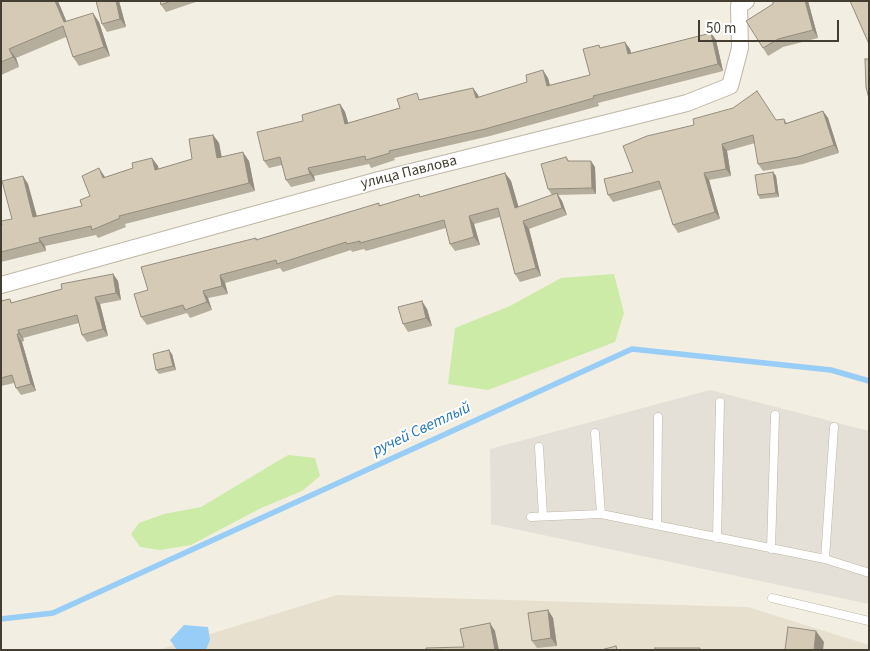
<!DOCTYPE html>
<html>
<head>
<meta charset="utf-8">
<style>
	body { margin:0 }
	#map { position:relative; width:870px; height:651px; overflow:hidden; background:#f3eee2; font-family:"Source Sans 3",sans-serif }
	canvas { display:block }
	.frame { position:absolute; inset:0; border:2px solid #443e32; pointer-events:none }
	.scale { position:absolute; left:698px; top:20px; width:141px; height:22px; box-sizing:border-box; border:2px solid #443e32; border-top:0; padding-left:6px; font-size:15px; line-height:18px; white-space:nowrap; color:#443e32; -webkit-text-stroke:4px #fff; paint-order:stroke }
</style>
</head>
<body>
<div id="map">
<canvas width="870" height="651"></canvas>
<div class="frame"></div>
<div class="scale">50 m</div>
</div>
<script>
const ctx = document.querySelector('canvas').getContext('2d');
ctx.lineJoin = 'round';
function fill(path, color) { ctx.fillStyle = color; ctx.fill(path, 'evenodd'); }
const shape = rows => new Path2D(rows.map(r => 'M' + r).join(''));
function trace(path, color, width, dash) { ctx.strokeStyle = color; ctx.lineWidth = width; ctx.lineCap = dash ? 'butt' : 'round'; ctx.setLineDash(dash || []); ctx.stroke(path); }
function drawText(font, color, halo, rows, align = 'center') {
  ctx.font = font + ' "Source Sans 3",sans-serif'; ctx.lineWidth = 4; ctx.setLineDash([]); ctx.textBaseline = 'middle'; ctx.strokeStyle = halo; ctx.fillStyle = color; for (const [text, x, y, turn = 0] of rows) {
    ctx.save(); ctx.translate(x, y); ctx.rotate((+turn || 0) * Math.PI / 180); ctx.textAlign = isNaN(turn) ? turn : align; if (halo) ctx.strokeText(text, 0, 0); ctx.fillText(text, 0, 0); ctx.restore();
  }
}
fill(shape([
	[337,595,748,607,869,645,869,650,158,650]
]), '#e7e0cf');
fill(shape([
	[710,390,869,431,869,604,491,524,490,449]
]), '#e4dfd7');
fill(shape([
	[614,274,624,313,615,342,488,390,448,384,455,328,510,306,561,278],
	[288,455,315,458,320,476,302,491,261,508,191,545,160,550,140,547,131,534,139,523,164,514,201,507]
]), '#cbeba6');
fill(shape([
	[184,625,208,627,210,640,206,650,177,650,170,640]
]), '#97cdf6');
trace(shape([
	[1,619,53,613,632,349,831,370,869,381]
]), '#97cdf6', 5.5);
const lane = shape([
	[595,433,601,514],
	[539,447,543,516],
	[531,517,601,514,825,559,869,573],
	[657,525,658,417],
	[717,538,720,402],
	[771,549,775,415],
	[825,559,834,427],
	[772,598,869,621]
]);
const street = shape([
	[1,285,379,180,687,103,730,86,740,48,739,6,746,1]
]);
trace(lane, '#beb6a4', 9);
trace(street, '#beb6a4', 18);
trace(lane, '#fff', 8);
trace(street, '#fff', 16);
fill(shape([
	[1,1,66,22,99,22,110,56,79,66,73,57,66,37,16,58,19,67,1,75],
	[119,1,126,27,107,32,102,24],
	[160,1,196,1,196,2,166,12,161,5],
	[808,1,818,38,783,47,768,56,763,48],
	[711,33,716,40,723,71,598,103,599,106,490,136,394,158,395,160,371,168,369,164,314,176,315,181,291,187,286,180,282,165,269,168,264,161,303,121,340,104,345,112,348,123,400,108,422,99,473,88,478,95,479,97,548,78,550,85,590,75,601,48,630,49,631,53],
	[823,111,828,118,839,153,803,164,763,171,758,164,755,143,727,151,731,176,709,180,720,219,678,233,673,225,662,189,613,202,608,195,633,172,777,120,784,119,787,123],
	[213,135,219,143,222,157,249,161,255,191,125,224,126,227,98,238,96,235,45,246,46,251,1,262,1,225,12,219,23,176,28,184,37,216,82,206,105,178,158,166,158,169,192,159],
	[566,157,569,161,595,167,596,194,558,195,562,201,567,215,529,229,541,276,520,282,515,274,500,217,474,224,480,245,455,251,450,244,446,228,366,251,364,249,352,252,351,250,283,272,280,268,225,283,228,294,208,298,212,310,190,318,187,313,147,325,141,317,148,290,256,238,257,240,381,205,420,197,505,173,511,181,518,207,552,195,548,189],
	[773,172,776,176,779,197,760,199,758,195],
	[113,274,118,281,121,300,100,304,108,336,87,342,82,335,79,323,23,338,24,341,22,342,36,391,21,395,16,388,14,383,1,386,1,301,10,299,12,303,62,289],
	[427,309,432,326,408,332,403,324],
	[172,354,176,370,159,374,156,370],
	[548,610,553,618,557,646,537,648,532,641]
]), '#b6ae9d');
fill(shape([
	[55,1,58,1,71,32,64,22],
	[116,1,119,1,126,27,120,19],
	[805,1,808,1,818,38,813,30],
	[93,13,99,22,110,56,104,47],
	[711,33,716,40,723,71,718,64],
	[625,42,630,49,633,62,628,54],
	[9,49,16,58,19,67,13,57],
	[543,70,548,78,552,94,547,86],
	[473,88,478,95,481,106,476,98],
	[340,104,345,112,351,132,345,124],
	[823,111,828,118,839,153,834,145],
	[213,135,219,143,223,166,217,158],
	[722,144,727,151,731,176,726,169],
	[243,152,249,161,255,191,249,183],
	[152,158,158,166,161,178,155,170],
	[591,161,595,167,596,194,592,188],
	[99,168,105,177,109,187,103,178],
	[308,168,314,176,315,181,310,174],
	[773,172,776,176,779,197,776,193],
	[505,173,511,181,521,215,515,208],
	[704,173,709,180,720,219,715,212],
	[23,176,28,184,39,225,33,217],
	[557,193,562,201,567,215,562,208],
	[469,216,474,224,480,245,474,237],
	[523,221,529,229,541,276,536,268],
	[39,238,45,246,46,251,40,242],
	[113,274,118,281,121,300,116,293],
	[220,275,225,283,228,294,222,286],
	[203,291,208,298,212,310,207,302],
	[95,297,100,304,108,336,103,329],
	[422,301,427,309,432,326,426,318],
	[18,330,23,338,24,341,19,334],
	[17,334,22,342,36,391,31,384],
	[169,350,172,354,176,370,173,366],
	[548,610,553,618,557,646,551,638],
	[490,623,495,631,499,650,495,650],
	[816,631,824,642,823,650,814,650]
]), '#948d7f');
const building = shape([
	[1,1,55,1,64,22,93,13,104,47,73,57,63,26,9,49,13,57,1,62,1,1],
	[96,1,116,1,120,19,102,24,96,1],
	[160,1,171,1,161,5,160,1],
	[773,1,805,1,813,30,778,39,763,48,746,21,773,4,773,1],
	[850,1,869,1,869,44,850,1],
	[711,33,718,64,593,96,594,98,485,129,389,151,390,153,366,160,365,156,308,168,310,174,286,180,280,157,264,161,257,132,303,121,302,115,340,104,345,124,400,108,397,99,417,93,419,100,473,88,476,98,527,82,526,75,543,70,547,86,590,75,583,49,599,45,600,48,625,42,628,54,711,33],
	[865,59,869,59,869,99,866,87,865,59],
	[757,91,776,120,784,119,785,124,823,111,834,145,798,157,758,164,753,135,722,144,726,169,704,173,715,212,673,225,659,181,608,195,604,179,633,172,623,146,647,136,694,125,693,119,733,108,757,91],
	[213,135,217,158,243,152,249,183,119,216,120,218,92,230,91,226,39,238,40,242,1,252,1,225,2,225,1,221,12,219,2,181,23,176,33,217,82,206,80,200,90,196,82,176,99,168,103,178,133,168,132,163,152,158,155,170,192,159,189,139,213,135],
	[566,157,568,161,591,161,592,188,548,189,541,164,566,157],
	[773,172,776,193,758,195,755,175,773,172],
	[505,173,515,208,557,193,562,208,523,221,536,268,515,274,498,208,469,216,474,237,450,244,444,220,360,243,360,241,347,244,346,242,277,264,276,260,220,275,222,286,203,291,207,302,185,310,183,305,141,317,134,294,148,290,141,267,256,238,256,240,379,203,379,206,419,194,420,197,505,173],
	[113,274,116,293,95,297,103,329,82,335,77,315,18,330,19,334,17,334,31,384,16,388,12,375,1,378,1,301,10,299,11,303,62,289,61,284,113,274],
	[422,301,426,318,403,324,398,307,422,301],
	[169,350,173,366,156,370,153,354,169,350],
	[548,610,551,638,532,641,528,613,548,610],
	[490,623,495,650,426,650,426,648,464,647,460,629,490,623],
	[788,627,816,631,814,650,785,650,788,627],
	[616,646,617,650,601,650,616,646],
	[655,648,700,648,700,650,655,650,655,648]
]);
fill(building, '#d4cab6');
trace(building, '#948d7f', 1);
drawText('15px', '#443e32', '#fff', [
	["улица Павлова",409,173,-14]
]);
drawText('italic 16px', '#2376b8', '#fff', [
	["ручей Светлый",422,430,-25]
]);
</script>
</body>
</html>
